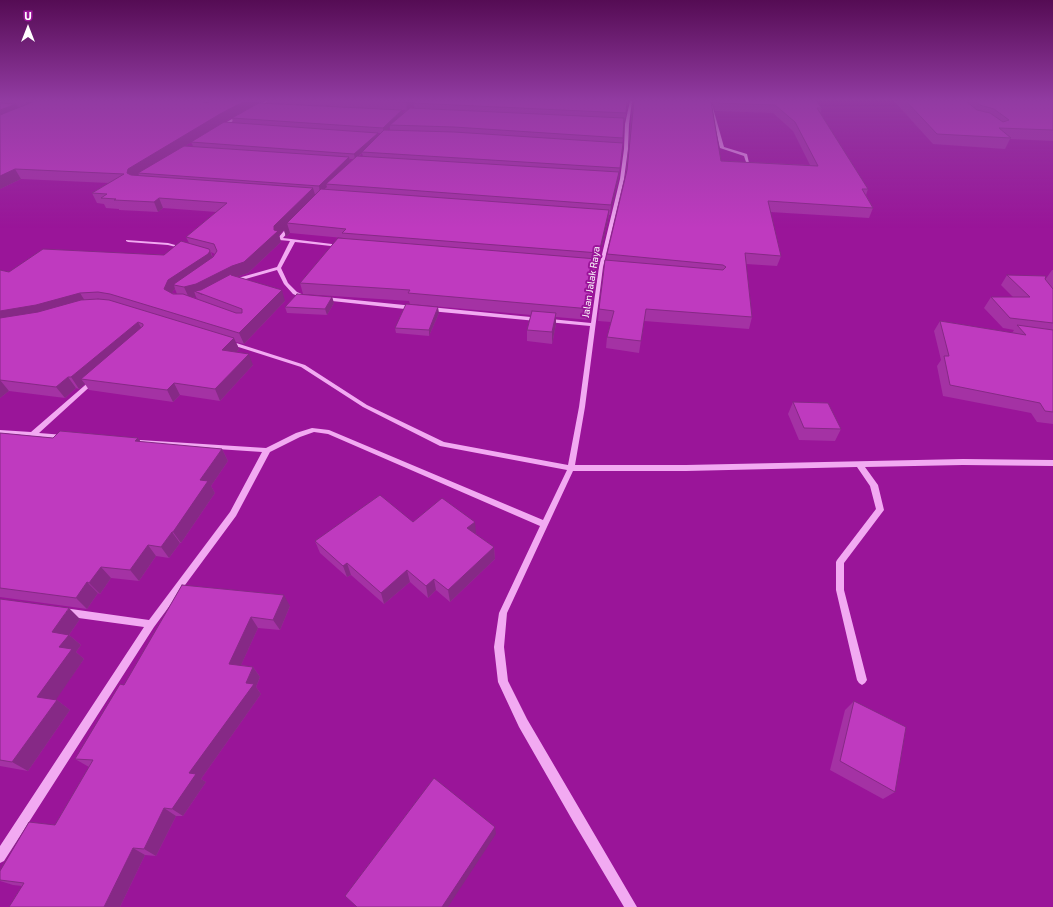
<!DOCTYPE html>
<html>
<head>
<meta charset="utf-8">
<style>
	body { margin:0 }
	#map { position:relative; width:1053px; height:907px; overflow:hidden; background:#9a1599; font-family:"Exo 2",sans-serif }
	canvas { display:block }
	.north { position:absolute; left:8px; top:8px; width:40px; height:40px; -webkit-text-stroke:3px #9a1599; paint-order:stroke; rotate:0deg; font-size:11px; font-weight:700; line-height:16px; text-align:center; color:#fff }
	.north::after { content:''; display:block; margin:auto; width:14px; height:18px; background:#fff; clip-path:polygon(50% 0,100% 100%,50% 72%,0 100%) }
</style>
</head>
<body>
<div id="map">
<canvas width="1053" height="907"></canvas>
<div class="north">U</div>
</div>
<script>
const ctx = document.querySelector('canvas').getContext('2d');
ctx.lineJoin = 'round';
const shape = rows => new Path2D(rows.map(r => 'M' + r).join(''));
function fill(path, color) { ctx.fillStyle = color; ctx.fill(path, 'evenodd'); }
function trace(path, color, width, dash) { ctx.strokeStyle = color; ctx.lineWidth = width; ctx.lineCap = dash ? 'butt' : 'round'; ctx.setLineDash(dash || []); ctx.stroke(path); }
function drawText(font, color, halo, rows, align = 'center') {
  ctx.font = font + ' "Exo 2",sans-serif'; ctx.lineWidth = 4; ctx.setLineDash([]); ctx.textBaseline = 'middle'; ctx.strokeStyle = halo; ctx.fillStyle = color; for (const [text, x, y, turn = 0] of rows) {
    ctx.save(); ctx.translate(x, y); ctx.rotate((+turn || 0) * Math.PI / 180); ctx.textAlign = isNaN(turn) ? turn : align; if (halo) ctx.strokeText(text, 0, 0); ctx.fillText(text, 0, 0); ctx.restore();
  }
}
fill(shape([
	[266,101,268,101,256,109,254,108,266,101],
	[630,101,632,101,629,124,628,149,624,179,603,267,585,407,575,465,686,465,963,459,1053,460,1053,466,963,465,865,467,878,485,884,510,844,563,844,590,867,680,865,683,862,685,859,683,857,680,836,590,836,562,837,560,876,509,870,486,857,467,686,471,573,471,507,613,504,647,508,681,527,719,637,907,624,907,574,823,519,727,498,682,494,647,499,613,540,526,328,434,314,432,300,437,270,452,236,516,154,627,4,861,0,863,0,846,144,627,64,616,61,615,60,612,61,609,64,608,149,620,230,512,262,452,142,444,139,442,140,440,266,448,296,433,312,428,329,430,543,520,567,470,440,446,363,407,301,367,226,343,225,342,228,340,230,341,305,365,367,405,444,442,568,465,579,407,590,326,430,311,427,309,430,307,591,323,599,267,620,179,624,149,625,124,630,101],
	[709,101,711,101,724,147,747,154,749,163,746,162,744,156,720,148,709,101],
	[239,115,242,116,221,128,218,127,239,115],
	[289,225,293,226,283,238,340,245,342,246,340,247,295,242,281,268,288,283,297,292,306,296,306,298,302,298,293,294,284,284,277,270,235,282,231,282,231,280,277,267,290,241,279,240,278,238,289,225],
	[126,240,168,243,186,248,184,249,168,245,128,242,126,241,126,240],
	[325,297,414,306,417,308,414,310,323,300,323,298,325,297],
	[93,379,96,381,95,382,39,433,64,435,67,437,66,439,32,437,0,434,0,430,31,432,91,380,93,379]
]), '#f2aaf2');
fill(shape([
	[0,101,262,101,222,123,185,146,193,146,191,142,233,123,232,118,333,106,268,103,267,101,628,101,625,121,624,121,622,151,618,181,610,215,609,215,608,220,598,263,597,263,590,320,556,317,556,324,552,344,527,341,527,330,531,315,410,304,409,301,303,294,300,283,343,238,290,233,286,237,284,230,279,235,281,242,248,273,236,277,285,301,244,344,236,342,239,349,236,352,253,365,220,401,180,395,173,402,89,390,85,384,79,389,76,388,65,398,9,391,0,398,0,270,9,272,164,255,189,243,186,237,216,212,163,208,158,212,119,210,119,209,106,208,104,204,97,203,92,193,109,183,21,179,0,189,0,103,1,103],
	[414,105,414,108,411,108],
	[402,110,406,110,402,114],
	[390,127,390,131,386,130],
	[378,133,381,133,378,136],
	[362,153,363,157,359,157],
	[350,159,354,159,350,163],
	[211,252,215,254,213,258],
	[175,289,177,294,172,293,173,291],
	[193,297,196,297,198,299],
	[633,101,711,101,721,161,810,165,793,131,773,113,715,111,712,101,816,101,822,108,820,114,868,189,866,195,873,208,869,218,770,212,781,256,777,266,746,264,752,317,749,329,644,321,639,353,606,348,607,337,611,322,598,321,599,309,607,254,626,171],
	[894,101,1053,101,1053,141,1010,139,1005,149,933,144],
	[1052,270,1053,270,1053,424,1037,422,1031,413,943,396,937,366,941,360,934,331,940,321,1012,333,1014,330,1003,328,984,308,991,297,1013,297,1001,285,1007,275,1045,279,1045,280],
	[332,297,334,303,327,315,287,313,285,307],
	[439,313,429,336,396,333,395,328],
	[793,402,841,429,835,441,799,440,788,414],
	[0,433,53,438,138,438,140,442,222,449,228,461,211,486,215,493,181,543,180,543,169,558,156,556,139,581,111,578,100,594,98,593,87,609,0,597],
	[413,522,476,533,475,534,494,547,495,559,450,602,436,590,428,598,410,582,384,604,351,575,347,577,320,553,315,541],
	[182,585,290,606,280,630,258,628,241,665,253,667,260,677,256,687,261,694,201,779,206,782,183,816,176,816,156,856,145,855,120,907,9,907,22,886,13,885,0,881,0,871,55,825,89,767,75,759,124,685],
	[0,599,80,619,69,635,81,645,76,652,84,659,55,700,57,700,70,710,28,771,0,766],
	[854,701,895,792,883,799,830,770,845,710]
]), '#a432a4');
fill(shape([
	[25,101,49,101,29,108],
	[204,101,218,101,206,110,203,102],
	[245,101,262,101,222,123,142,173,138,173,139,175,133,179,127,173,128,169,220,114],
	[408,101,418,101,413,103,414,105,407,110,406,102],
	[16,104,21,112,0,120,0,110],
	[402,110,403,114,390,125,390,127,383,133,383,128],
	[378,133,378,138,362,152,362,153,355,159,354,154],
	[349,157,351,164,326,184,327,187,320,193,319,186],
	[15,169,21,179,0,189,0,176],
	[619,172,618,181,610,215,611,205],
	[313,188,316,198,287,223,290,233,286,237,284,230,279,235,281,242,248,273,236,277,202,295,194,291,196,297,189,298,184,287,274,226],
	[159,198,163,208,158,212,154,202],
	[609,210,608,220,598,263,599,253],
	[210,251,214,262,174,285,175,289,173,291,170,299,164,289,168,280],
	[597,259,596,269,590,320,591,309],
	[282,290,285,301,244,344,239,333],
	[80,293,87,304,0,323,0,311],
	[332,297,334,303,327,315,325,309],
	[438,307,439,313,429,336,429,330],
	[556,313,556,324,552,344,552,332],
	[138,322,144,333,81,379,85,384,79,389,71,377],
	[234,338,239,349,227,362,222,350],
	[249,354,253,365,220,401,215,389],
	[68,377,76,388,65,398,56,387],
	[0,380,9,391,0,398],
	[174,383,180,395,173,402,167,390],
	[138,438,145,449,135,441],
	[222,449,228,461,211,486,215,493,181,543,173,532,200,480],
	[475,522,476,533,468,540,467,528],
	[172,532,180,543,169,558,161,547],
	[148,545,156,556,139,581,130,570],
	[494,547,495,559,450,602,448,590],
	[347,563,351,575,347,577,343,566],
	[101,567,111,578,100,594,89,583],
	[407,570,410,582,384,604,381,593],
	[434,579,436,590,428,598,426,586],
	[87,582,98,593,87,609,76,598],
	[284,595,290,606,280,630,273,620],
	[69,608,80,619,69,635,81,645,76,652,84,659,51,707,37,697,59,647,52,632],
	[251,617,258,628,237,674,229,664],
	[253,667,260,677,256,687,261,694,201,779,206,782,183,816,172,809,189,773,246,683],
	[57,700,70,710,28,771,12,762],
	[164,808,176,816,156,856,144,849],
	[495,827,496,834,448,907,442,907],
	[133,848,145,855,120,907,104,907]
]), '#862986');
const building = shape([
	[35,101,204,101,203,102,207,103,211,101,245,101,220,114,128,169,127,173,131,175,313,188,274,226,274,230,278,231,244,262,232,266,196,284,184,287,174,285,174,284,213,257,217,251,214,244,186,237,227,203,159,198,154,202,114,200,116,199,101,198,107,194,92,193,124,174,15,169,0,176,0,115,35,101],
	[374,101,408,101,406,102,374,101],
	[416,101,627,101,626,113,413,103,416,101],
	[634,101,711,101,721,161,818,166,795,122,775,105,717,103,716,101,816,101,822,108,817,108,868,189,862,189,873,208,768,201,781,256,745,253,752,317,646,309,641,341,607,337,614,311,599,309,605,260,723,270,726,267,723,265,607,254,627,170,634,101],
	[906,101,966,101,977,110,990,113,1003,122,1009,120,994,109,980,105,975,101,1053,101,1053,130,999,128,1011,138,937,134,906,101],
	[0,103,16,104,0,110,0,103],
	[259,103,402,110,383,128,232,118,259,103],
	[410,108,624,118,623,138,454,127,390,125,410,108],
	[224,122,378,133,354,154,191,142,224,122],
	[384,130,454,132,623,143,620,168,362,152,384,130],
	[184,146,349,157,319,186,138,173,184,146],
	[357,156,619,172,611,205,326,184,357,156],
	[321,189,609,210,599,253,342,233,346,229,287,223,283,227,321,189],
	[338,238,597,259,591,309,408,293,410,290,300,283,338,238],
	[181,241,209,249,210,251,208,254,168,280,164,289,173,294,183,294,236,313,242,313,242,309,194,291,201,290,233,273,231,275,282,290,239,333,110,294,98,292,80,293,36,305,0,311,0,270,9,272,43,249,164,255,181,241],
	[1007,275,1046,276,1045,279,1053,289,1053,323,1010,318,991,297,1030,297,1007,275],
	[297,294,332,297,325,309,285,307,297,294],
	[98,299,109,300,234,338,222,350,249,354,215,389,174,383,167,390,81,379,143,326,143,324,138,322,71,377,68,377,56,387,0,380,0,318,38,312,81,300,98,299],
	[406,304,438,307,429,330,395,328,406,304],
	[532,311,556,313,552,332,527,330,532,311],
	[940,321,1026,335,1017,325,1053,330,1053,412,1045,411,1040,403,950,385,944,356,949,356,940,321],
	[793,402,828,403,841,429,804,428,793,402],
	[60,431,138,438,135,441,222,449,200,480,208,481,173,532,172,532,161,547,148,545,130,570,101,567,89,583,87,582,76,598,0,588,0,433,53,438,60,431],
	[380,495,413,522,442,498,475,522,467,528,494,547,448,590,434,579,426,586,407,570,381,593,347,563,343,566,315,541,380,495],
	[182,585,284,595,273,620,251,617,229,664,253,667,246,683,254,684,189,773,196,774,172,809,164,808,144,849,133,848,104,907,9,907,24,883,0,880,0,871,29,822,55,825,93,760,75,759,120,684,124,685,182,585],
	[0,599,69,608,52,632,69,635,59,647,72,649,37,697,57,700,12,762,0,760,0,599],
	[854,701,906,727,895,792,840,761,854,701],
	[434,778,495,827,442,907,357,907,345,896,434,778]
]);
fill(building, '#bf3abf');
trace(building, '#862986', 1);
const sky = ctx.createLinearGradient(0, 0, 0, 228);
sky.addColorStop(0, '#550c54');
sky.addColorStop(0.44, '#923ba2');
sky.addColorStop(1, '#923ba200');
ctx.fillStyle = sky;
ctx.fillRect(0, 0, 1053, 228);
drawText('10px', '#fff', '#9a1599', [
	["Jalan Jalak Raya",591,282,-81]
]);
</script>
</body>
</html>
